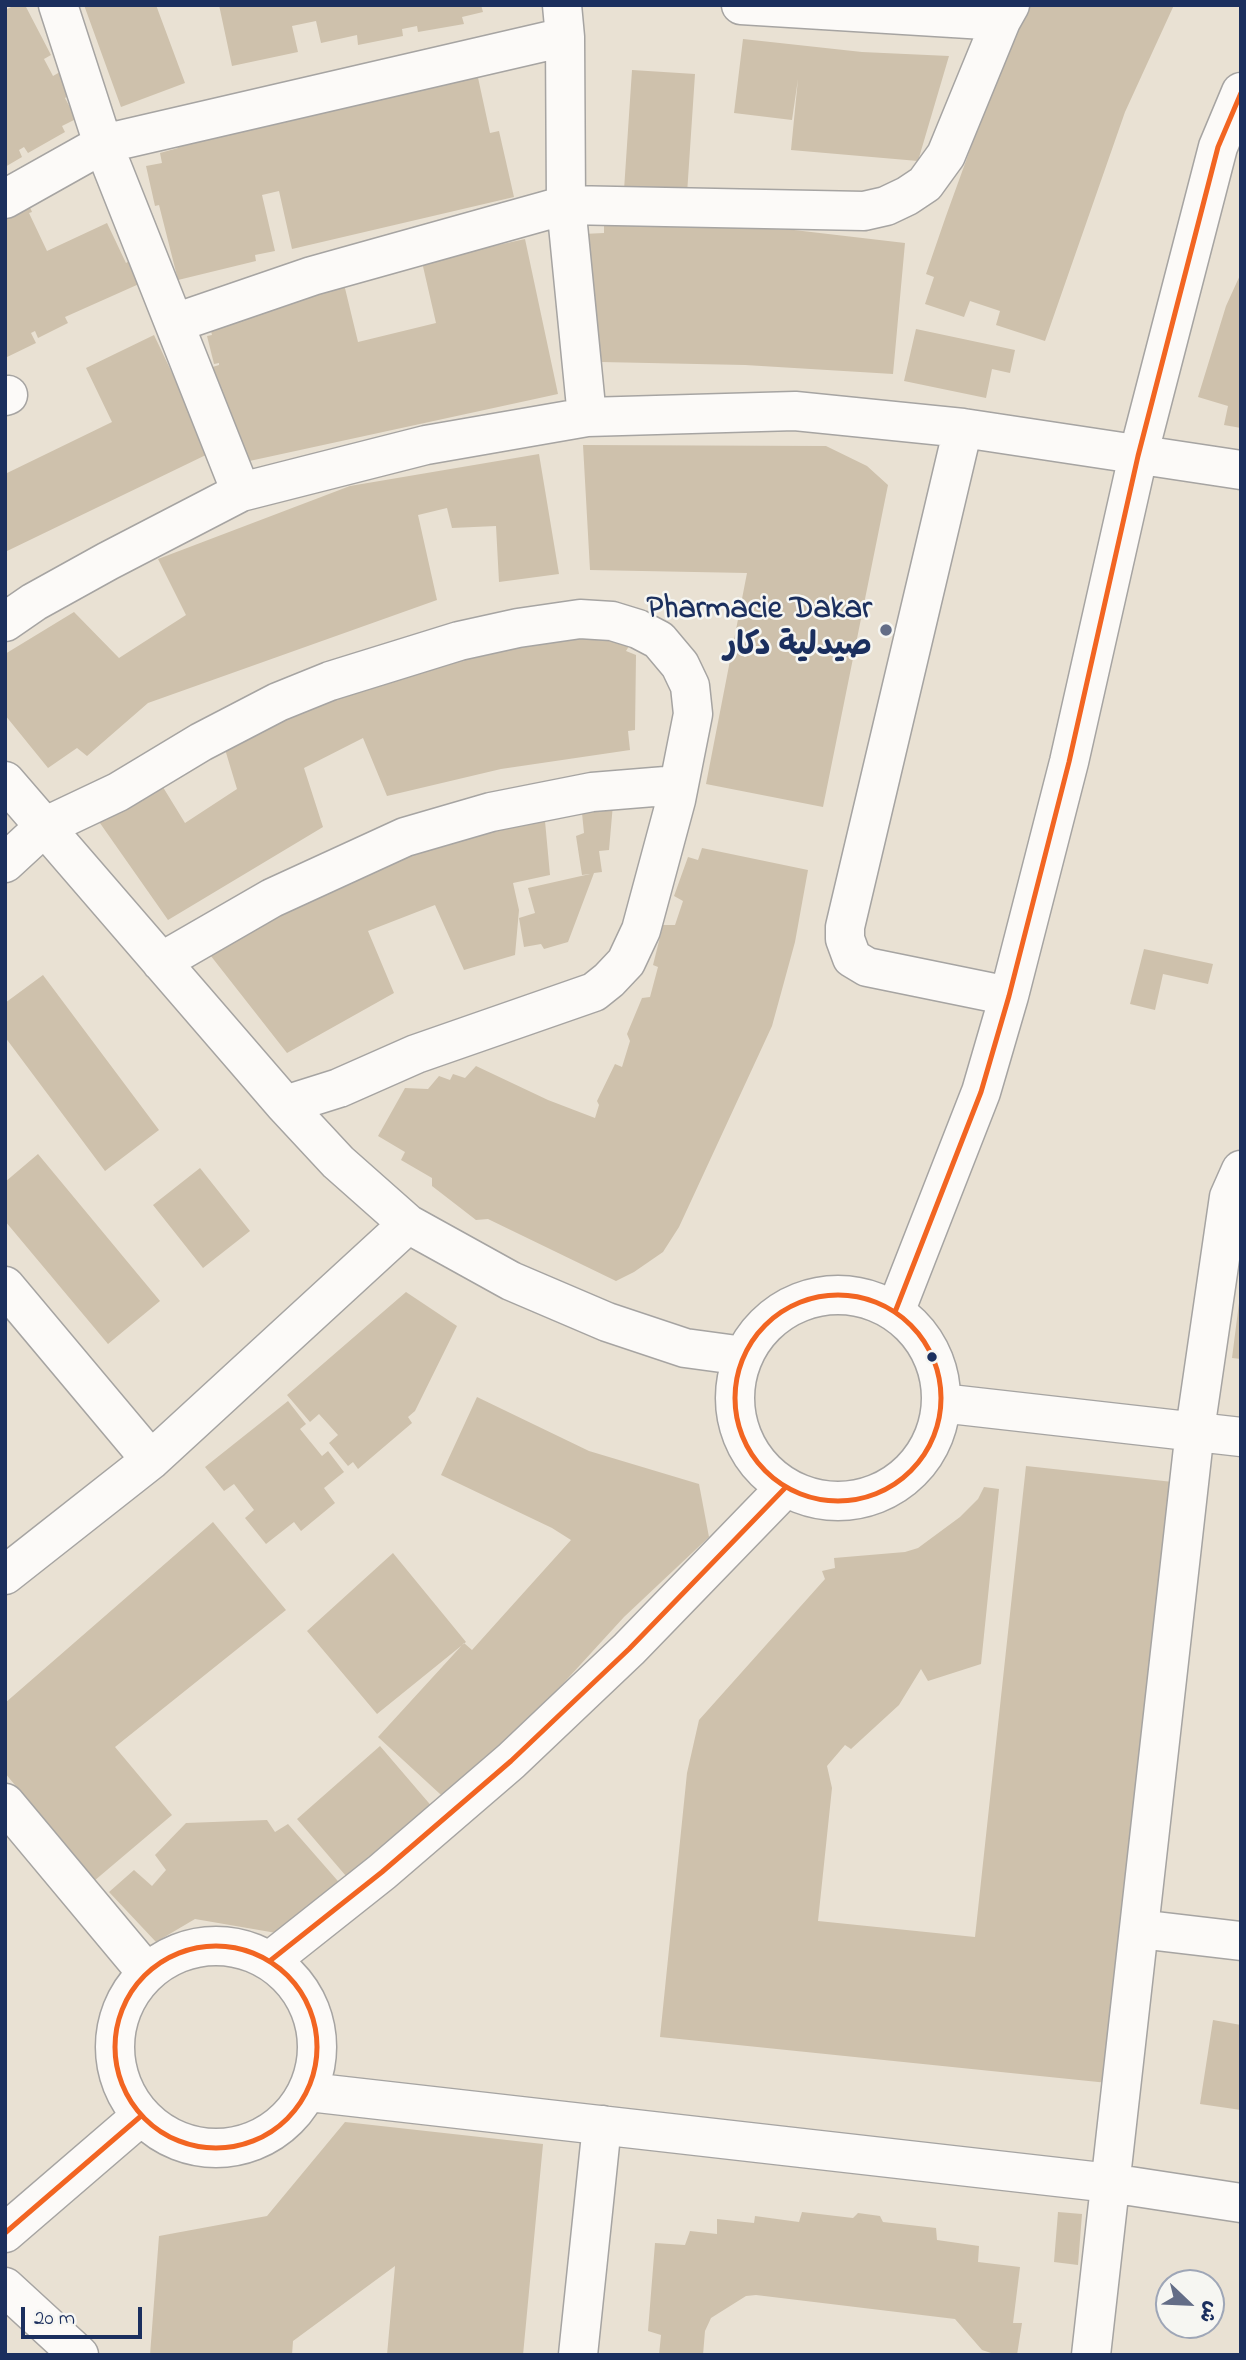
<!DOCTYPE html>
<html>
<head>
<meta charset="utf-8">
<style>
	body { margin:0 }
	#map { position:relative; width:1246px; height:2360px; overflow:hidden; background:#e9e1d3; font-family:"Indie Flower","Playpen Sans Arabic",sans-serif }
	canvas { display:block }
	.frame { position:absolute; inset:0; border:7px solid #1b2f5e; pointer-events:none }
	.north { position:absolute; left:1155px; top:2269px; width:70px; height:70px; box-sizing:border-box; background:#f6f6f2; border:2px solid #9ea6b7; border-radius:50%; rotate:113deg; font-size:19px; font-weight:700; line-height:28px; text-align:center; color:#1b2f5e }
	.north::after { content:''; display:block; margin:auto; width:24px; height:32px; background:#636d87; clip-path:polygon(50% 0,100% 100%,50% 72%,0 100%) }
	.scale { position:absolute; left:21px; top:2307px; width:121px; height:32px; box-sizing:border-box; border:4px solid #1b2f5e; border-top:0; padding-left:9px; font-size:21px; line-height:24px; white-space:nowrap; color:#1b2f5e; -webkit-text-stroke:5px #f6f6f2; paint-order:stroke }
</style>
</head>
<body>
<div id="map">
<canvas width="1246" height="2360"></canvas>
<div class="frame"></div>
<div class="north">ش</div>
<div class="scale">20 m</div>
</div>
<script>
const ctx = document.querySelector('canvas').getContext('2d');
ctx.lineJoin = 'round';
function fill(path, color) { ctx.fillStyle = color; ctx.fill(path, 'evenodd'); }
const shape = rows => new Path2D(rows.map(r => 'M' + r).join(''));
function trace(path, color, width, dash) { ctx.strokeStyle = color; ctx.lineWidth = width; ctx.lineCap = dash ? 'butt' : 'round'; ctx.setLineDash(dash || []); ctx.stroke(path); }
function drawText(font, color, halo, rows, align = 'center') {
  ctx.font = font + ' "Indie Flower","Playpen Sans Arabic",sans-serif'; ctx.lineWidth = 5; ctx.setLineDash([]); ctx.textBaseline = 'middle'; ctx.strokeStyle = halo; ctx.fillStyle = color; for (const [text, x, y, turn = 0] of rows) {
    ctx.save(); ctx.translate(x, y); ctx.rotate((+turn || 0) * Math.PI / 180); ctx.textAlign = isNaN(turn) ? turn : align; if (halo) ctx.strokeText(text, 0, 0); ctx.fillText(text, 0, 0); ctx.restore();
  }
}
fill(shape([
	[15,5,25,5,51,55,44,59,53,76,60,72,71,94,65,98,76,119,62,126,65,132,28,153,24,147,19,150,22,157,5,167,5,10],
	[84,5,156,5,185,83,121,107],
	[219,5,481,5,483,12,462,17,464,24,418,32,417,26,402,29,403,36,358,45,357,35,321,43,316,21,292,26,298,52,232,66],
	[1030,5,1174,5,1125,112,1045,341,996,325,1000,311,970,301,964,317,925,304,934,277,926,274,946,216,1000,67],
	[743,39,862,52,949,56,918,161,791,150,798,79,792,120,734,113],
	[632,70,695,74,687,194,624,190],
	[477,73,490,133,499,131,514,197,292,249,279,191,262,195,275,251,255,255,256,261,178,280,159,205,155,206,146,166,162,163,160,153,178,148,177,143],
	[26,198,32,212,29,213,47,251,107,223,126,263,129,261,139,284,65,317,68,323,38,338,35,331,31,333,36,343,5,358,5,208],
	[604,222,794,230,905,243,893,374,745,365,601,362,583,234,604,233],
	[525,239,558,394,231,465,206,369,219,365,219,363,214,364,207,336,212,335,207,316,344,284,358,342,436,323,422,262],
	[1241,273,1241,428,1224,425,1228,406,1198,397,1226,306],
	[916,329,1015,350,1010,373,992,369,986,398,904,381],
	[154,335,210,453,5,552,5,474,112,422,86,368],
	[583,445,826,446,867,466,888,485,823,807,706,784,747,573,590,570],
	[539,454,559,574,499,582,496,526,452,528,447,508,418,515,437,600,148,703,87,756,77,748,48,768,5,715,5,654,74,612,119,658,186,615,158,559,350,486],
	[587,627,629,646,626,651,636,655,635,730,628,731,630,750,501,769,387,796,363,738,304,768,323,827,168,920,95,816,158,779,185,823,237,789,221,736,353,679],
	[613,804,609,850,599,851,602,872,594,873,568,942,544,949,541,944,524,947,519,918,535,913,528,888,590,874,582,875,576,836,584,833,582,813],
	[545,821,550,875,513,883,519,910,515,955,464,970,435,905,368,931,394,993,287,1053,207,951,411,854,481,834],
	[702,848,808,870,795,942,772,1026,679,1227,663,1252,634,1272,616,1281,488,1219,476,1220,432,1186,432,1178,401,1160,405,1152,378,1136,405,1088,428,1089,439,1076,450,1080,453,1074,465,1078,476,1066,548,1100,595,1118,599,1105,597,1101,615,1064,622,1067,630,1041,627,1034,642,998,650,997,658,967,653,965,663,925,675,925,683,901,674,896,688,857,698,860],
	[1144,949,1213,964,1208,984,1163,974,1155,1010,1130,1004],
	[43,975,159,1130,105,1171,5,1037,5,1003],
	[38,1154,160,1301,108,1344,5,1221,5,1182],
	[200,1168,250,1231,203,1268,153,1205],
	[406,1292,457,1326,415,1411,408,1417,412,1423,358,1469,353,1462,348,1466,329,1443,338,1435,319,1414,310,1422,287,1395],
	[1239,1303,1241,1303,1241,1359,1232,1358],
	[477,1397,589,1451,699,1484,709,1537,624,1617,452,1805,378,1737,464,1643,472,1650,571,1540,552,1528,441,1475],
	[288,1401,306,1424,300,1429,322,1456,328,1451,344,1472,324,1488,335,1503,301,1531,294,1522,266,1544,245,1518,254,1510,234,1484,224,1491,205,1467],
	[1026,1466,1173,1482,1108,2083,660,2037,687,1773,699,1720,825,1579,822,1571,835,1568,834,1558,905,1552,918,1548,960,1517,978,1499,984,1487,999,1489,981,1664,928,1681,921,1669,899,1705,851,1749,845,1745,827,1766,832,1788,818,1921,975,1937],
	[213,1522,286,1610,115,1747,172,1815,94,1881,5,1773,5,1703],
	[393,1553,466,1642,377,1714,307,1631],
	[380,1746,434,1809,352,1883,297,1819],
	[267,1820,275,1832,288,1824,344,1888,288,1935,195,1919,156,1942,109,1892,134,1870,152,1886,166,1870,155,1855,186,1823],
	[1213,2020,1241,2025,1241,2110,1200,2104],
	[345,2122,543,2144,523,2355,387,2355,395,2266,293,2341,292,2355,150,2355,159,2236,267,2216],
	[802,2212,853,2218,858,2213,880,2216,883,2222,936,2228,937,2240,979,2246,978,2262,1020,2267,1013,2323,1022,2323,1017,2355,997,2355,982,2350,955,2319,756,2295,746,2296,711,2318,705,2331,703,2355,659,2355,661,2335,648,2331,655,2243,685,2245,690,2231,717,2234,717,2219,754,2223,755,2216,799,2222],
	[1058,2212,1082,2214,1078,2265,1054,2262]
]), '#cec1ac');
const minor = shape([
	[58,5,103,144,241,492],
	[562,5,565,37,566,205,587,417],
	[741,5,1001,21],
	[5,199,103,144,565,37],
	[175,323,312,276,566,205,864,211,886,206,907,196,925,184,946,155,1001,21,1010,5],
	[5,396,8,395],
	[963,428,845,927,845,939,852,958,867,967,1009,996],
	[5,622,34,602,108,561,241,492,426,445,587,417,795,411,963,428,1241,470],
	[5,781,285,1105,338,1162,408,1224,511,1281,607,1322,685,1348,744,1356],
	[5,863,44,827,118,792,201,742,278,702,330,681,459,641,518,628,580,619,612,621,638,629,659,640,680,665,690,686,693,714,676,800,641,930,626,962,609,980,594,992,416,1054,339,1088,285,1105],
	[161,962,272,898,405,837,491,812,592,792,678,785],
	[5,1286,151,1460],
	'735 1398a103 103 0 1 1 206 0a103 103 0 1 1-206 0Z',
	[895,1312,981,1092,1009,996,1069,762,1138,456,1218,147,1241,92],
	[941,1403,1241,1437],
	[5,1575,151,1460,408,1224],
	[5,1803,147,1973],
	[1139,1929,1241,1941],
	'115 2047a101 101 0 1 1 202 0a101 101 0 1 1-202 0Z',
	[271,1960,382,1872,511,1761,629,1649,785,1488],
	[309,2092,1110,2183,1241,2203],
	[5,2233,141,2116],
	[5,2287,79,2355],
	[578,2355,602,2125],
	[1091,2355,1195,1430,1229,1197,1241,1170]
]);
trace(minor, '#a6a4a2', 41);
trace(minor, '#fcfaf8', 38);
trace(shape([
	'735 1398a103 103 0 1 1 206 0a103 103 0 1 1-206 0Z',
	[895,1312,981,1092,1009,996,1069,762,1138,456,1218,147,1241,93],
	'115 2047a101 101 0 1 1 202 0a101 101 0 1 1-202 0Z',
	[271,1960,382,1872,511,1761,629,1649,785,1488],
	[5,2233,141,2116]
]), '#f26522', 5);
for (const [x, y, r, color] of [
	[886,630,7,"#636d87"],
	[932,1357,6,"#1b2f5e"]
]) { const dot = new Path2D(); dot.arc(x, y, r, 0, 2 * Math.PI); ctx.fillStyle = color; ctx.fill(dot); trace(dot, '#f6f6f2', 2.5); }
drawText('bold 32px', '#1b2f5e', '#f6f6f2', [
	["Pharmacie Dakar",872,612],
	["صيدلية دكار",872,649]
], 'right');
</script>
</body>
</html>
